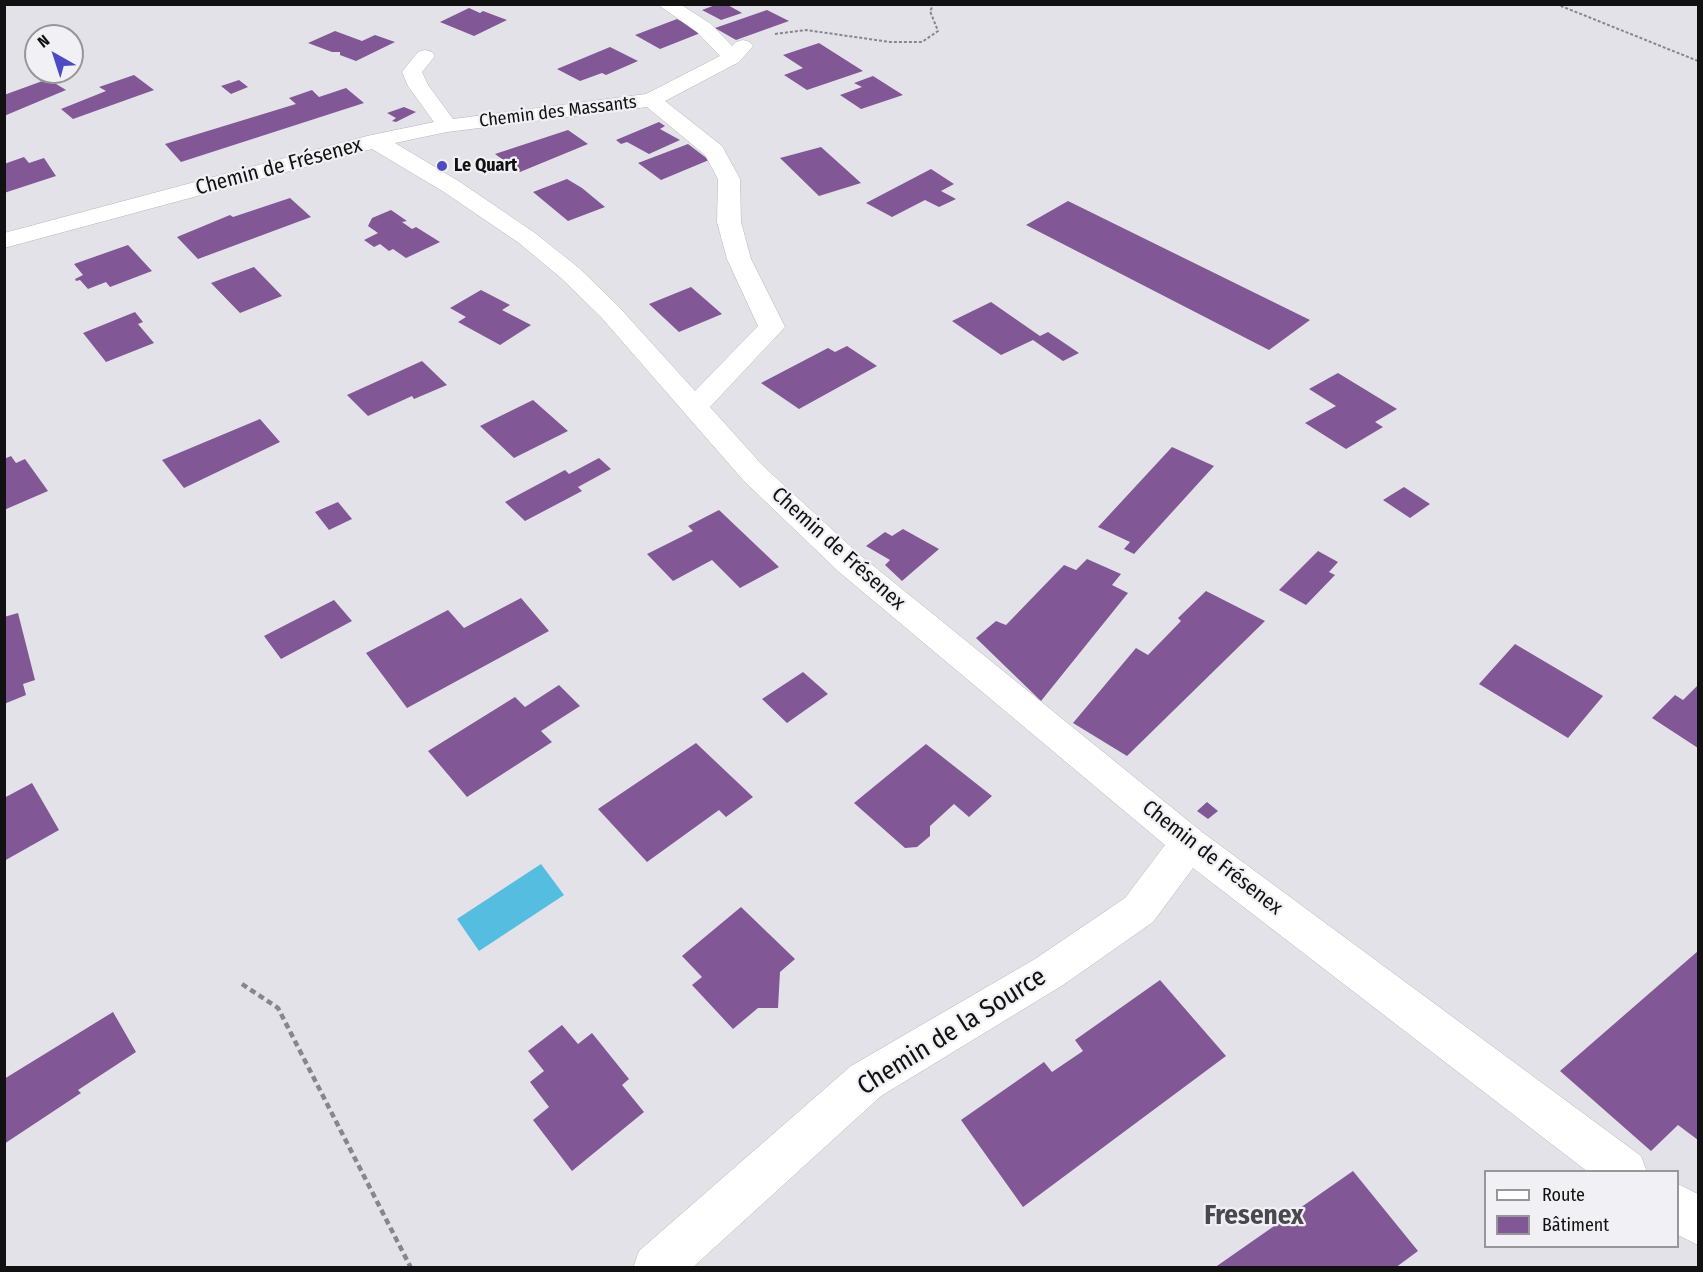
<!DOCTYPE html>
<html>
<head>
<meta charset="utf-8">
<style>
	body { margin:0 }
	#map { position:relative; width:1703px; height:1272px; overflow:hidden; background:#e3e2e8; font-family:"Fira Sans Condensed",sans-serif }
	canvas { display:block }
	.frame { position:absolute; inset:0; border:6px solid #111112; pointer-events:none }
	.legend { position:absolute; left:1484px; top:1170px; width:195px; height:78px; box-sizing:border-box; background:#f0f0f5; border:2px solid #97979a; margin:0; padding:8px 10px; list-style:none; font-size:18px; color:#111112 }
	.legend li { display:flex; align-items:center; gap:12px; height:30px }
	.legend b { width:30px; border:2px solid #97979a }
	.north { position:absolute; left:24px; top:24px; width:60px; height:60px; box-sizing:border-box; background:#f0f0f5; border:2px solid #97979a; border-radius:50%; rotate:321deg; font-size:16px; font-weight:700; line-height:24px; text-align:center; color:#111112 }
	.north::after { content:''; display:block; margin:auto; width:21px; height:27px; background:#4d4bc1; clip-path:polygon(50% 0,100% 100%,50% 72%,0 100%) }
</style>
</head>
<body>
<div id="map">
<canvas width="1703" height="1272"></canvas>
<div class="frame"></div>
<ul class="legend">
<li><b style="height:8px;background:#fff"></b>Route</li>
<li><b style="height:16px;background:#825796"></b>Bâtiment</li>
</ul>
<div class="north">N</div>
</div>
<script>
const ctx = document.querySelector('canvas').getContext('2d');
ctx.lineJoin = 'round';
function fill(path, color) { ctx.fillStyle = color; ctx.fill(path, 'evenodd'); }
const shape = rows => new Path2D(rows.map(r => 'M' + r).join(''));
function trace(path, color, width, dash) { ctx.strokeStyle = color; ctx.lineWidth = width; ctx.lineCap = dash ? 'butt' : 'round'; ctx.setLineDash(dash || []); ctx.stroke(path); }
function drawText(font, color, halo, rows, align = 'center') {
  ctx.font = font + ' "Fira Sans Condensed",sans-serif'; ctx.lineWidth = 4.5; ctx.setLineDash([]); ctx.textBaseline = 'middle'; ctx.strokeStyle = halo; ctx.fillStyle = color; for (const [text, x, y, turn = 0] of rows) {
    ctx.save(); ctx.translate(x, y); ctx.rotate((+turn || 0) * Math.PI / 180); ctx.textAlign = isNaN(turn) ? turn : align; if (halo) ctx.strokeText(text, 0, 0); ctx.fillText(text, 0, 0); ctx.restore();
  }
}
fill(shape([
	[541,864,564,895,479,951,457,919]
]), '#55bde0');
fill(shape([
	[718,4,726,4,742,13,721,20,702,10],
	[469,8,480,13,483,11,507,20,474,36,440,22],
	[767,10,789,21,736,40,715,28],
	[677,19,703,32,660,49,635,35],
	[335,31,362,41,375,35,395,42,356,61,340,55,340,52,332,52,308,43],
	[819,43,863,71,807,90,784,75,803,68,783,55],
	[610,47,638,61,606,75,602,73,580,81,557,69],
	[134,75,154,90,73,119,61,109,106,91,99,87],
	[873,76,903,95,861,109,840,95,862,87,854,83],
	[48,79,66,90,4,116,4,95],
	[239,80,248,87,231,94,221,86],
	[346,88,364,103,181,162,165,144,296,104,289,98,312,90,319,97],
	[404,107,416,112,396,122,392,121,396,118,387,113],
	[659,122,665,126,660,129,680,140,649,154,627,142,621,144,616,140],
	[568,130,588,144,520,172,495,154],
	[688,144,709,160,661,180,638,163],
	[821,147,861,183,819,196,780,158],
	[24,157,29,163,44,158,56,176,4,193,4,164],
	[931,169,954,184,941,191,956,199,939,207,925,200,892,217,866,203],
	[567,179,582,188,605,207,568,221,533,192],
	[290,198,311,217,198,259,177,237,230,215,233,217],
	[1068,201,1310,320,1269,350,1026,225],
	[391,210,407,221,402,222,412,229,416,227,440,242,406,258,393,249,389,251,380,244,374,247,364,240,378,233,368,226,372,218],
	[128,245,152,271,110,287,106,282,88,289,80,280,76,281,75,279,83,275,74,264],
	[254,267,282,296,240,313,211,283],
	[691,287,722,314,679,332,649,304],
	[481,290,510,305,502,310,531,325,500,345,458,322,466,317,450,308],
	[991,302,1040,336,1048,332,1079,353,1063,361,1033,340,1001,355,952,321],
	[135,312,143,322,138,324,154,343,106,362,83,333],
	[847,346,877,366,799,409,761,383,828,348,835,352],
	[422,361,447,385,414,399,412,396,368,416,347,395],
	[1338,373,1397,409,1375,422,1383,427,1346,449,1305,423,1336,406,1309,389],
	[533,400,568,431,514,458,480,426],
	[260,419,280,442,184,488,162,460],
	[1172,447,1214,466,1134,554,1124,549,1130,542,1098,527],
	[11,456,16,463,25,459,48,491,4,510,4,459],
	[599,458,611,469,578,487,582,491,525,521,505,502,565,470,569,474],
	[1404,487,1430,504,1410,518,1383,500],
	[338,502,352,519,329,530,315,512],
	[719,510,779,567,740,588,712,560,673,581,647,554,693,531,688,526],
	[903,529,939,549,902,581,885,565,890,560,866,546,885,532,892,536],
	[1318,551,1338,562,1329,572,1335,575,1306,605,1279,590],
	[1087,559,1121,574,1112,585,1128,593,1041,701,976,638,996,621,1006,625,1064,565,1076,570],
	[1206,591,1265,621,1127,756,1073,723,1136,648,1148,655,1181,621,1178,618],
	[521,598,549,631,407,708,366,653,448,610,464,628],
	[334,600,352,621,281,659,264,636],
	[18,613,35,680,23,684,26,695,4,704,4,617],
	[1515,644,1603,696,1568,738,1479,684],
	[803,672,828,694,787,723,762,699],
	[559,685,580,706,541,731,552,742,467,797,428,751,515,697,525,707],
	[1698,685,1698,748,1652,718,1675,695,1683,700],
	[696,743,753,797,726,817,719,810,647,862,598,809],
	[926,744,992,796,969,817,954,804,930,826,930,836,917,847,905,848,854,803],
	[32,783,59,830,4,861,4,798],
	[1207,802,1218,811,1208,819,1197,811],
	[741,907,795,959,780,972,778,1008,758,1008,733,1029,692,985,702,977,682,956],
	[1698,951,1698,1140,1678,1125,1651,1151,1560,1071],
	[1160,980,1226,1056,1023,1207,961,1120,1044,1062,1052,1072,1083,1051,1075,1040],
	[113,1012,136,1052,78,1090,81,1093,4,1144,4,1079],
	[562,1025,578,1044,592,1033,629,1079,622,1085,644,1112,572,1171,533,1120,549,1107,530,1082,544,1071,528,1051],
	[1353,1171,1418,1251,1395,1268,1214,1268]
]), '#825796');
const minor = shape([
	[657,4,680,4,711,24,732,46,736,42,743,40,750,42,753,46,739,62,665,101,722,146,740,179,741,222,751,259,785,327,710,407,763,466,860,555,1202,832,1641,1156,1647,1172,1588,1172,1193,868,1153,922,1063,985,881,1096,692,1268,633,1268,639,1251,851,1066,1035,959,1125,898,1165,845,838,571,743,480,601,317,561,278,519,243,444,192,372,149,4,248,4,233,367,136,434,122,408,86,402,72,418,52,425,50,432,52,435,56,422,72,428,85,453,119,646,94,720,56,697,32,657,4],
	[647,107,705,155,718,179,717,222,727,259,758,326,695,391,619,307,579,268,535,233,460,182,395,143,447,132,647,107],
	[1678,1184,1698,1194,1698,1245,1678,1235,1678,1184]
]);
trace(minor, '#b6b6bb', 1);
trace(shape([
	[1556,4,1698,61],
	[775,34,806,30,890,42,922,42,938,31,930,11,934,4]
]), '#87868a', 2, [3, 2]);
trace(shape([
	[242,984,278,1008,411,1268]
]), '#87868a', 4.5, [6, 4]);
fill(minor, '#fff');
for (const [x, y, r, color] of [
	[442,166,6,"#4d4bc1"]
]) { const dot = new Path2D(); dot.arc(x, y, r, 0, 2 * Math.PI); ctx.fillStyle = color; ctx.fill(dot); trace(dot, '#f0f0f5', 2); }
drawText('18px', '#111112', '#f0f0f5', [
	["Chemin des Massants",558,112,-7]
]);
drawText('bold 18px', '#111112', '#f0f0f5', [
	["Le Quart",454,166]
], 'left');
drawText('21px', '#111112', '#f0f0f5', [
	["Chemin de Frésenex",279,167,-15],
	["Chemin de Frésenex",838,549,42],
	["Chemin de Frésenex",1212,858,38]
]);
drawText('26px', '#111112', '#f0f0f5', [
	["Chemin de la Source",952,1032,-32]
]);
drawText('bold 27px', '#49494d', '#f0f0f5', [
	["Fresenex",1254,1216]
]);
</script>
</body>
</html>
